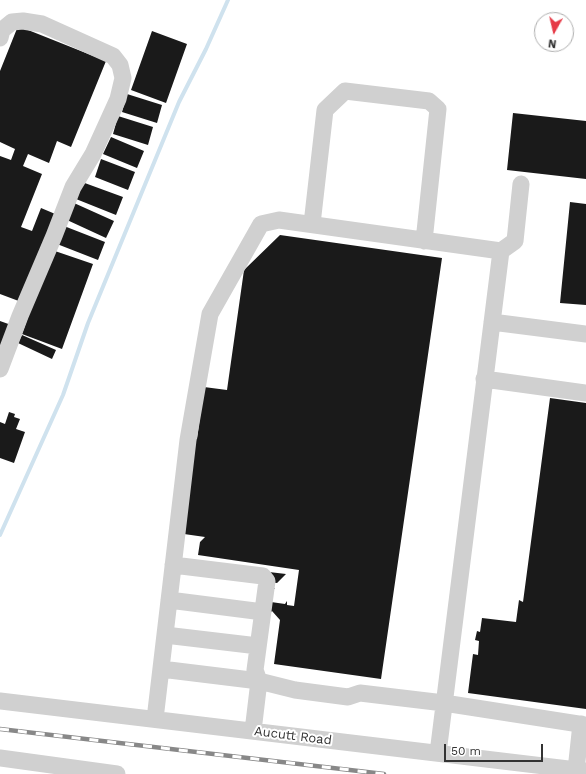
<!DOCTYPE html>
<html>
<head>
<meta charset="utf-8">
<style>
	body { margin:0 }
	#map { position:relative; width:586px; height:774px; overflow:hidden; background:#fff; font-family:"Work Sans",sans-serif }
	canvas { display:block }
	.north { position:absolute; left:534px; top:12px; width:40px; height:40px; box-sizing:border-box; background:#fff; border:1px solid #adadad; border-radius:50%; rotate:188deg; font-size:11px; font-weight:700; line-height:16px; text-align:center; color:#333 }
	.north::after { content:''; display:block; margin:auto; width:14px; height:18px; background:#e63946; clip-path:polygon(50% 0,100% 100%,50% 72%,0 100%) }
	.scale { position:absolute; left:444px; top:744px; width:99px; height:18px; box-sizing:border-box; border:2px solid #333; border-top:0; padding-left:5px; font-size:12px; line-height:14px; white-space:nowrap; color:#333; -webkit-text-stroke:3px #fff; paint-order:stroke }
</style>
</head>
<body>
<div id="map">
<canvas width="586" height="774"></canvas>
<div class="north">N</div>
<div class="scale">50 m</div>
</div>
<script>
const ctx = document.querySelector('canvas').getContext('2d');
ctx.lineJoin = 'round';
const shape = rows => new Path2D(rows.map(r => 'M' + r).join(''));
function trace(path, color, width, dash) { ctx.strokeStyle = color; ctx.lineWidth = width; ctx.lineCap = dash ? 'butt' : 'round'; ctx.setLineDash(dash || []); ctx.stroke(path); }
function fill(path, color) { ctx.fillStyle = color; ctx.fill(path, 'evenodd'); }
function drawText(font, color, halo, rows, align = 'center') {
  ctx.font = font + ' "Work Sans",sans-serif'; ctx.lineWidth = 4; ctx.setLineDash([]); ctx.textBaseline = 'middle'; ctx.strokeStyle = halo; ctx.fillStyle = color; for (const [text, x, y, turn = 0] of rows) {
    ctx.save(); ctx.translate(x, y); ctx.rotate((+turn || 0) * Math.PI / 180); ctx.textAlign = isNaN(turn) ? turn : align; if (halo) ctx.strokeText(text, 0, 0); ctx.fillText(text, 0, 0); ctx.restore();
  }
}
trace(shape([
	[0,535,63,395,88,323,179,102,206,49,228,0]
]), '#cfe2ee', 4);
fill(shape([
	[18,26,106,61,71,147,57,141,49,163,28,154,23,166,42,174,21,227,32,231,41,208,60,216,24,303,0,294,0,156,11,160,15,149,0,142,0,71],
	[152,31,187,44,166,103,131,90],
	[127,94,162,105,157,123,122,112],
	[513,113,586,121,586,179,507,170],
	[118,116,153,127,148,145,113,134],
	[111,137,144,151,137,168,103,154],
	[101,159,135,172,128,190,95,177],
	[82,182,123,197,116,215,76,199],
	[570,202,586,204,586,305,560,303],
	[74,203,114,221,106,238,67,220],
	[64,226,105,242,98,260,57,244],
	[280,235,442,258,381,679,274,664,280,620,272,611,270,613,271,607,265,601,269,572,286,574,277,583,269,582,275,589,272,588,271,602,285,604,287,601,287,605,294,606,299,570,198,555,200,542,205,537,177,533,191,438,197,439,204,387,227,390,244,270],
	[52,250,93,264,62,349,22,334],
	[0,321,14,326,0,361],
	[22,335,56,350,52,359,18,343],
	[550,398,586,403,586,709,468,693,473,654,478,655,479,641,475,640,477,631,480,632,482,618,516,622,519,600,523,602],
	[9,412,15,414,14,417,20,419,16,429,25,432,14,463,0,458,0,422,5,424]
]), '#1a1a1a');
trace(shape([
	[0,38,2,30,12,22,23,21,42,24,113,56,120,65,123,78,118,99,93,154,73,187,54,236,20,316,0,369],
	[312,224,325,110,345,91,429,101,438,109,424,241],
	[501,251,515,241,521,184],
	[492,322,586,334],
	[484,379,586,393],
	[173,565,263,576,267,581,255,670,259,681,253,731],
	[169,600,263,612],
	[165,635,258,646],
	[161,669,259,681,295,690,348,697,360,693,444,703,586,725],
	[0,701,586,771],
	[155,719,188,440,210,314,261,224,279,220,501,251,438,753],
	[0,758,117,774],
	[576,770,581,724]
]), '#d0d0d0', 17);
const rail = shape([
	[0,729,384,774]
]);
trace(rail, '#888', 4.5);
trace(rail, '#fff', 3, [9]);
drawText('13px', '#333', '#fff', [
	["Aucutt Road",293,736,7]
]);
</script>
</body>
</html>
